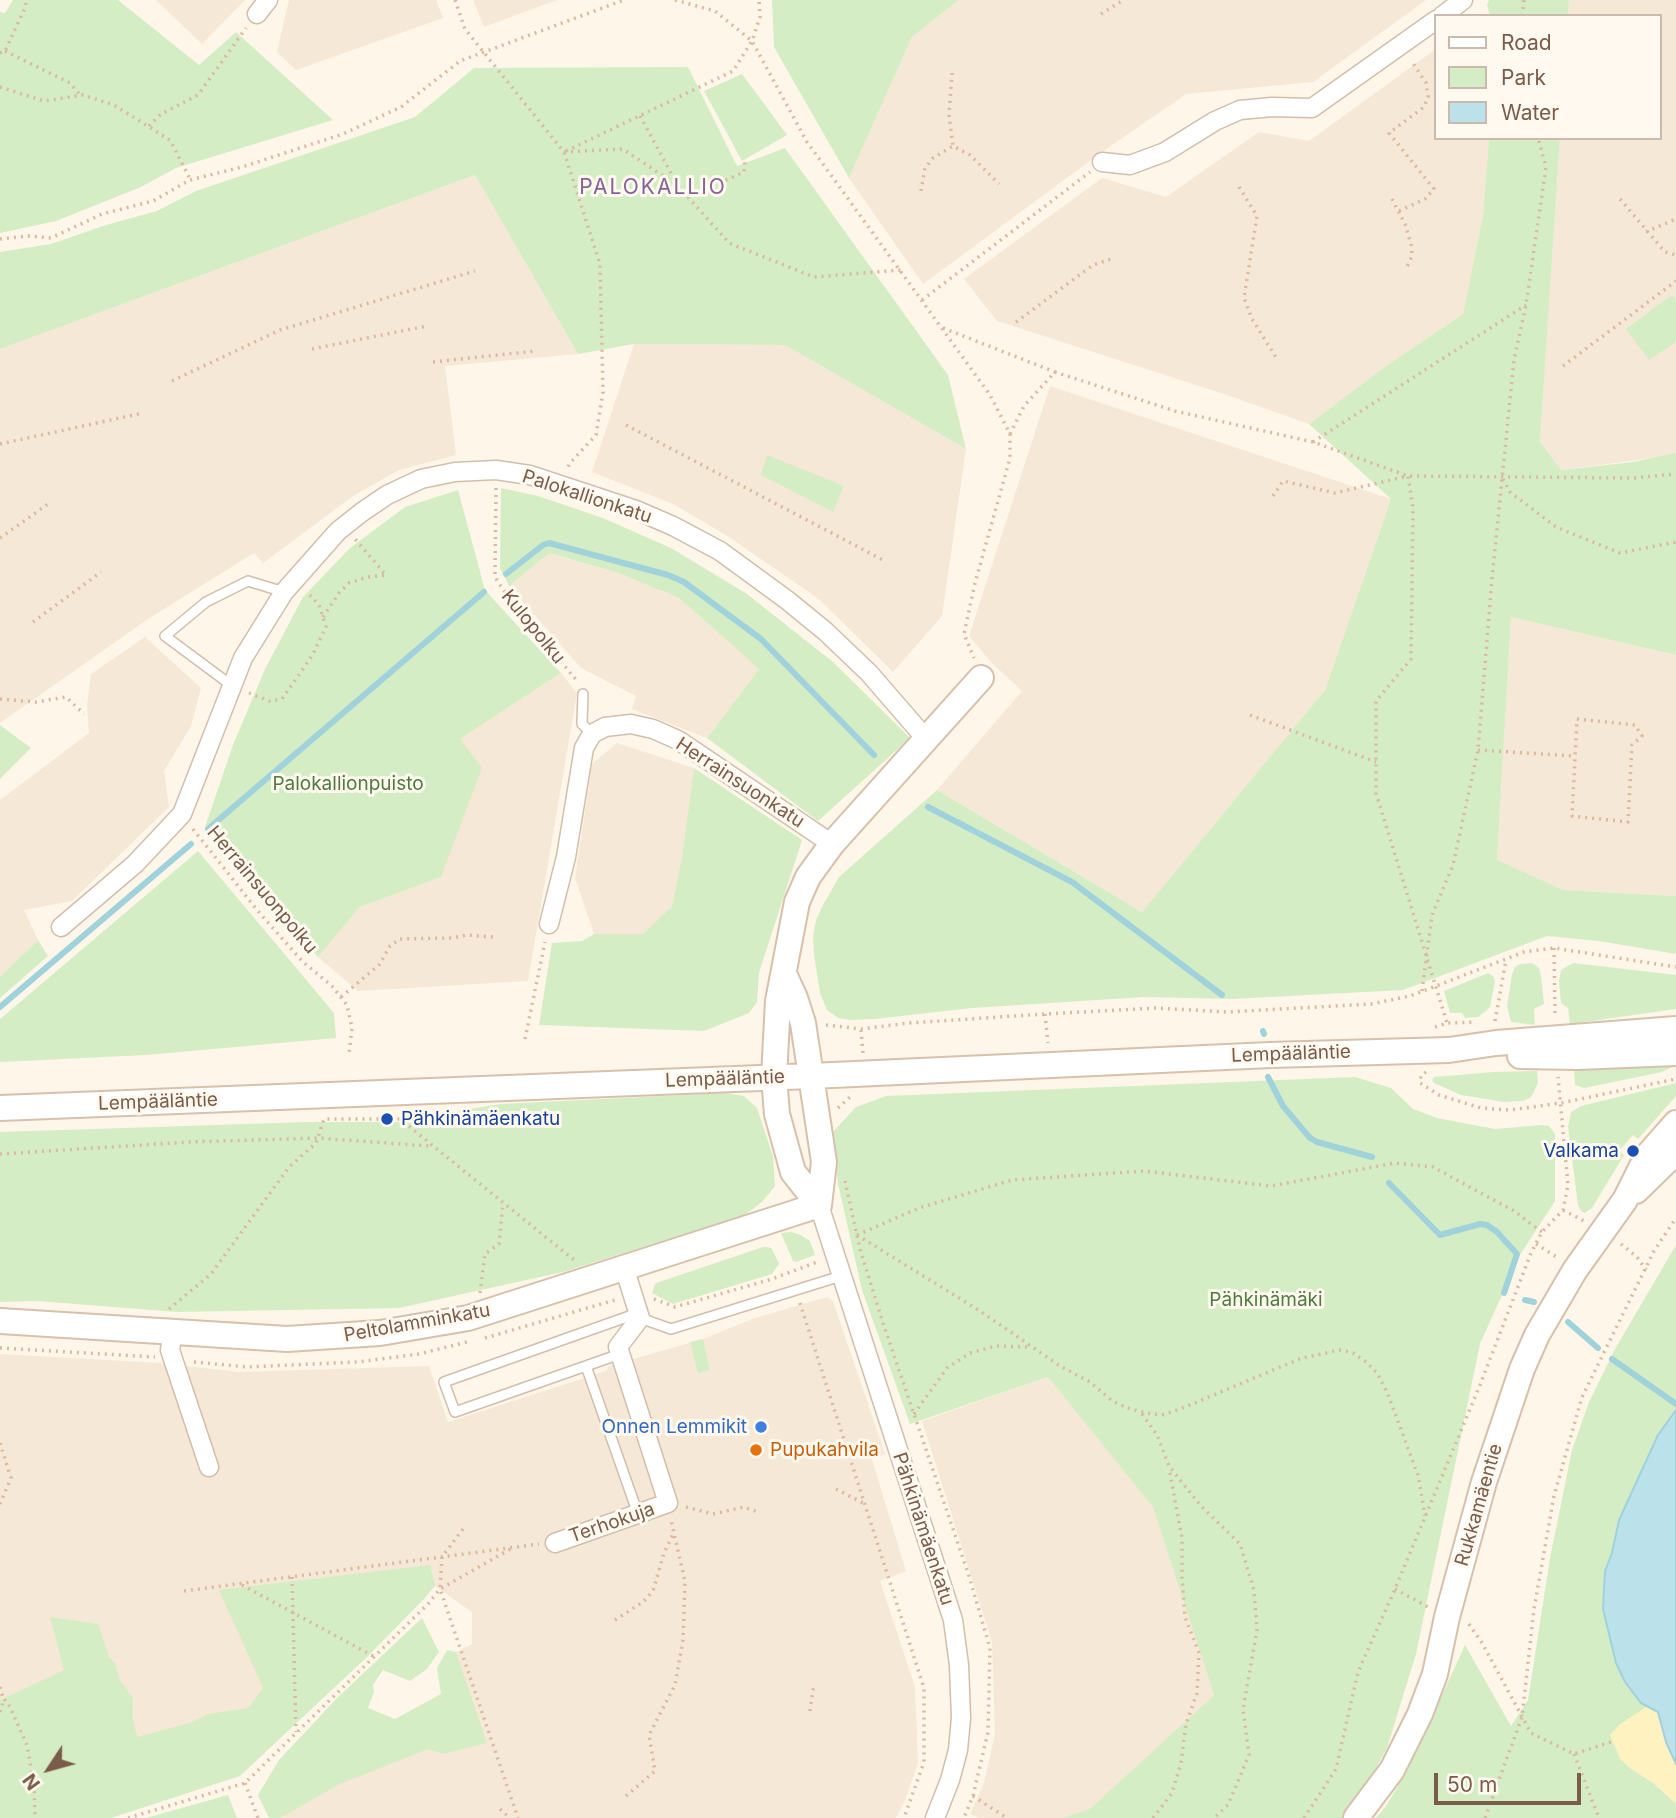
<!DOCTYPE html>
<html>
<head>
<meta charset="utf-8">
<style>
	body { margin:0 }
	#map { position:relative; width:1676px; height:1818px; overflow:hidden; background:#fef6e8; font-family:Inter,sans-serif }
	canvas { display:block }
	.legend { position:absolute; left:1434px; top:14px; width:228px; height:126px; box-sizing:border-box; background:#fff9f0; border:2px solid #cabaae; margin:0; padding:9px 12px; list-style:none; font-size:21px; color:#7b5c4a }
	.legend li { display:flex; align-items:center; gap:14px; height:35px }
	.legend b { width:35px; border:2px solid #cabaae }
	.north { position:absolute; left:14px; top:1734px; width:70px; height:70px; -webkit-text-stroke:5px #fff9f0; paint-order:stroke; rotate:234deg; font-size:19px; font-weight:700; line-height:28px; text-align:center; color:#7b5c4a }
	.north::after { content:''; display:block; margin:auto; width:24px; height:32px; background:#7b5c4a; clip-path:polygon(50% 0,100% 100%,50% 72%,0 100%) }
	.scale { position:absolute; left:1434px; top:1773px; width:147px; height:32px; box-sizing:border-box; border:4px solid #7b5c4a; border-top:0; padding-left:9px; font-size:21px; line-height:24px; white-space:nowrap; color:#7b5c4a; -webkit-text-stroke:5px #fff9f0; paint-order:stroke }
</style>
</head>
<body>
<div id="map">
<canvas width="1676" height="1818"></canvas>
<ul class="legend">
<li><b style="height:9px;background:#fff"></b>Road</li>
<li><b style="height:19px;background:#d5edc5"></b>Park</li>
<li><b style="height:19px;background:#bbe2ea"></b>Water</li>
</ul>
<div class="north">N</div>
<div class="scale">50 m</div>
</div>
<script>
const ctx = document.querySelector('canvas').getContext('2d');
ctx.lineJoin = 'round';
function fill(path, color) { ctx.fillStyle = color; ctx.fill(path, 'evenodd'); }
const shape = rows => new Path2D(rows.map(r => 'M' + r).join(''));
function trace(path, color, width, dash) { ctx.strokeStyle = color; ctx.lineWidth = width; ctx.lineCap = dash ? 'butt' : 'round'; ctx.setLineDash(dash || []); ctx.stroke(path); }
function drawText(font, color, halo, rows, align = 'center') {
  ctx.font = font + ' Inter,sans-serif'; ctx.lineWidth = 6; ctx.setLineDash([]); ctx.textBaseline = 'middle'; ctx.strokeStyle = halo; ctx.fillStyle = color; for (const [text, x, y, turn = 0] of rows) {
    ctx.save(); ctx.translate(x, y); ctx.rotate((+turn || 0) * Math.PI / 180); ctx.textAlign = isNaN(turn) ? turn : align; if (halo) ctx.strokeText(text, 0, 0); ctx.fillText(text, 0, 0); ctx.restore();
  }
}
fill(shape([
	[156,0,245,0,202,44],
	[289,0,436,0,443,18,296,70,277,52],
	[473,0,557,0,484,27],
	[959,0,1426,0,1313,82,1186,94,1102,152,923,284,849,178,912,37],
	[1569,0,1676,0,1676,455,1561,470,1540,440,1560,138,1660,138,1660,16,1568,16],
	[1436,49,1436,138,1489,138,1483,215,1463,314,1386,366,1309,424,1224,394,997,321,964,279,1102,178,1166,197,1259,132,1309,141],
	[475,175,578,354,445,366,456,455,399,470,353,496,263,563,254,553,148,619,0,723,0,349],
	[634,344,785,345,966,449,942,616,893,672,819,599,726,535,673,504,592,472],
	[1050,386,1391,499,1325,690,1142,912,937,790,1022,691,991,662,969,636],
	[548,553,618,573,679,598,759,669,707,738,632,709,636,696,581,668,509,586],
	[1511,617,1676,655,1676,896,1564,890,1497,860],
	[145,637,201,688,191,726,164,771,169,807,72,901,24,910,38,940,0,977,0,800,89,733,87,705,91,674],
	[561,673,577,693,528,981,358,991,318,957,360,907,441,877,460,739],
	[617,743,694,768,682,856,672,906,643,934,594,934,575,878,592,764],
	[827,1297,833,1301,885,1454,872,1460,906,1571,880,1581,915,1687,918,1763,905,1800,896,1818,278,1818,458,1702,456,1652,472,1644,472,1612,435,1586,94,1818,0,1818,0,1354,160,1363,238,1372,429,1366,448,1422,606,1371,609,1366,703,1339,755,1318],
	[1048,1377,1153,1506,1214,1695,1090,1810,1062,1818,978,1818,970,1814,984,1783,995,1734,992,1642,922,1421]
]), '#f6e8d6');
fill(shape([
	[13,0,118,0,199,65,236,32,333,120,176,168,141,187,56,221,0,233,0,12,5,13],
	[772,0,959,0,912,37,849,178,774,47],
	[1489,0,1569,0,1568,16,1490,16,1487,5],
	[688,67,737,166,785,148,948,375,966,449,785,345,634,344,578,354,475,175,0,349,0,252,51,244,106,225,157,211,196,191,415,117,474,68],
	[742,74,787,135,742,161,704,91],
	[1489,138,1560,138,1540,441,1561,470,1633,462,1676,453,1676,655,1511,617,1497,860,1564,890,1676,896,1676,954,1599,941,1547,936,1403,990,1232,999,1144,997,972,1008,875,1019,851,1020,838,1018,827,1010,820,993,814,955,813,936,816,920,823,905,839,877,937,790,1142,912,1325,690,1391,499,1309,424,1386,366,1463,314,1483,215],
	[1672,295,1676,300,1676,342,1649,360,1626,329],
	[767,455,844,486,833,512,761,475],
	[501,488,538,496,603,518,671,548,747,594,833,662,910,738,818,821,707,738,759,669,679,598,618,573,549,553,509,586,500,568],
	[458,490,485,590,561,673,460,739,482,768,441,877,360,907,318,957,205,827,233,745,265,669,303,597,350,548,405,507],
	[0,725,31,748,0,779],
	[694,768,802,840,759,973,757,1002,749,1013,704,1031,539,1025,552,943,582,941,594,934,643,934,672,906,682,856],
	[198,851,334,1013,336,1038,146,1055,0,1062,0,1019],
	[38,940,48,956,0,998,0,977],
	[1532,963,1539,968,1541,976,1544,1004,1534,1009,1535,1025,1511,1022,1507,1006,1512,974,1515,967,1520,964],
	[1573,963,1676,975,1676,1009,1570,1024,1568,1008,1561,1003,1559,981,1561,970],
	[1488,973,1493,976,1495,981,1490,1007,1486,1011,1478,1017,1465,1018,1462,1013,1450,1013,1444,991],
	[1668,1063,1672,1067,1662,1072,1584,1088,1575,1085,1574,1068],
	[1537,1071,1538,1083,1533,1094,1530,1098,1523,1101,1504,1102,1461,1095,1434,1083,1432,1080,1434,1077,1493,1072],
	[1355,1077,1391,1088,1413,1109,1437,1118,1495,1129,1542,1125,1549,1126,1555,1134,1555,1201,1520,1255,1480,1344,1416,1654,1387,1748,1355,1806,1343,1818,1062,1818,1090,1809,1214,1695,1153,1507,1048,1377,910,1424,862,1290,838,1184,832,1133,856,1107,886,1096],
	[1676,1083,1676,1096,1638,1139,1633,1135,1619,1151,1624,1155,1592,1208,1585,1213,1581,1211,1578,1205,1568,1127,1571,1112,1581,1106],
	[725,1093,744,1096,757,1108,773,1156,775,1186,762,1202,745,1215,563,1272,399,1308,177,1312,38,1301,0,1302,0,1132,308,1122,422,1122,462,1110,501,1104],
	[791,1232,801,1235,810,1241,815,1255,796,1262,793,1261,781,1233],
	[1676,1245,1676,1410,1658,1435,1619,1520,1612,1553,1605,1571,1603,1609,1616,1663,1625,1681,1641,1703,1655,1709,1676,1764,1676,1818,1376,1818,1386,1806,1406,1773,1465,1645,1511,1726,1528,1700,1550,1558,1572,1450,1589,1402,1615,1349],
	[763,1247,768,1247,772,1249,779,1264,772,1274,673,1304,652,1293,655,1284,659,1282],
	[703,1339,710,1370,698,1373,690,1342],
	[430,1565,435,1586,424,1599,367,1657,240,1776,111,1818,0,1818,0,1700,64,1670,50,1617,98,1624,109,1657,116,1665,120,1681,133,1698,133,1719,137,1737,190,1723,208,1714,248,1708,263,1688,219,1590],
	[422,1618,439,1652,427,1669,410,1681,383,1670,373,1685,374,1692,368,1708,395,1719,441,1694,437,1668,447,1650,456,1652,487,1743,443,1754,428,1749,340,1784,280,1818,269,1818,258,1795,279,1760,337,1698],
	[228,1795,237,1818,146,1818]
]), '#d5edc5');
fill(shape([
	[1646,1707,1658,1712,1666,1742,1676,1764,1676,1804,1653,1783,1631,1769,1620,1759,1610,1735,1619,1725]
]), '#fff2c1');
const water = shape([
	[1676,1410,1676,1764,1666,1742,1658,1712,1641,1703,1625,1682,1616,1663,1603,1609,1605,1571,1612,1553,1619,1520,1658,1435,1676,1410]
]);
fill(water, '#bbe2ea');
trace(water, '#a0d2dc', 2);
trace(shape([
	[506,574,543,545,549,543,668,575,684,582,761,639,874,755],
	[928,807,1072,882,1222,995],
	[208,829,484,592],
	[0,1007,191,844],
	[1263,1031,1264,1034],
	[1268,1077,1283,1106,1310,1138,1317,1142,1372,1157],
	[1389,1183,1440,1235,1480,1224,1487,1225,1497,1232,1517,1254,1504,1293],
	[1525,1300,1534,1302],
	[1568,1322,1598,1348],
	[1612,1359,1676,1404]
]), '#a0d2dc', 6);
const lane = shape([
	[231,685,165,636,206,602,248,581,284,592],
	[583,694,582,724,592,734],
	[640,1318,671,1329,841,1276],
	[620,1354,455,1412,444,1382,638,1313],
	[586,1366,638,1514]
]);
const street = shape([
	[257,14,268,0],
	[1442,16,1463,0],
	[1102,162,1130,165,1165,152,1215,121,1240,110,1272,107,1312,108,1436,20],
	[549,924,566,857,584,748,592,734,605,727,631,724,653,729,678,740,832,844],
	[61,927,135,864,182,814,243,658,284,592,338,531,362,512,387,495,421,479,455,472,496,470,530,475,636,510,673,526,720,551,787,600,825,631,869,673,927,740],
	[819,1205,953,1620,959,1665,961,1718,958,1750,950,1780,935,1818],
	[173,1330,170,1350,209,1467],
	[555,1543,668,1503,618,1347,640,1318,624,1267]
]);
const secondary = shape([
	[785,976,795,998,803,1023,811,1076,824,1162,819,1205],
	[1520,1056,1577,1057,1676,1053],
	[0,1108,811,1076,1270,1055,1449,1050,1496,1043,1676,1029],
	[1636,1191,1676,1152],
	[819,1205,793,1172,777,1114,774,1077,778,1001,797,902,808,877,832,844,981,678],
	[0,1321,287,1339,380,1333,468,1318,819,1205],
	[1356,1818,1392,1770,1420,1714,1435,1674,1447,1617,1484,1482,1522,1369,1537,1335,1575,1270,1625,1200,1647,1156,1676,1123]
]);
trace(lane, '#d2beac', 12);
trace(street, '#d2beac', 21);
trace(secondary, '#d7c0ac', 28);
trace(shape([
	[455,0,465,29,564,152,600,264,603,392,596,435,570,463,567,469],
	[675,0,715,11,752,41,807,142,990,395,1010,434,1010,458,975,583,964,634,974,658],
	[1101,14,1123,0],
	[1522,16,1524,0],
	[5,51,70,83,80,95],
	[0,53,5,51,25,8,26,0],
	[952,73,949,115,953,146],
	[0,87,44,101,83,95,114,105,170,140,190,179],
	[640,116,677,184],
	[149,126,161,114,198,95,246,28],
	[566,151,733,71,752,41,760,17,759,0],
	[564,152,623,149,678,186,729,243,814,277,901,270],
	[1239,187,1257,216,1244,298,1252,319,1277,359],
	[921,191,925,168,933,158,953,146,970,155,999,184],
	[687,197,744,172,745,159],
	[1392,199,1405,224,1411,244,1412,256,1406,269],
	[1620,199,1665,252,1676,255],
	[1399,211,1425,199,1434,189,1389,133,1424,107,1428,97,1426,83,1411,60],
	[1646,232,1676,219],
	[0,239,28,236,51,238,102,214,153,201,190,180,242,167,343,134,401,107,460,61,624,0],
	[922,300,1090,172],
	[1016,322,1093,265,1111,259],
	[943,328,1055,372],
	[312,349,427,326],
	[433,362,536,351],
	[1563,366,1676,281],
	[172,381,280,330,475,271],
	[626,425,883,560],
	[1010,434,1024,406,1055,372,1175,411,1313,442,1408,476,1633,478,1676,474],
	[1313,442,1526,305],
	[0,444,143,413],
	[1503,479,1510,492,1556,527,1620,553,1676,542],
	[496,488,495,577,511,602,578,682],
	[1273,496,1283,481,1335,493,1408,476,1413,508,1411,659,1376,701,1376,793,1447,1023],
	[0,538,48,504],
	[323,617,339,593,349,583,368,577,386,575,355,539],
	[33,622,101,572],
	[249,693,269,701,282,699,312,656,326,627,319,605,307,592],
	[0,699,36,702,66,697,84,714],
	[1250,715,1376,762],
	[1577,719,1635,725,1642,736,1632,745,1628,822,1572,816,1577,719],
	[1478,750,1574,756],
	[193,829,257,910,303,962,332,986,347,1005,352,1028,349,1054],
	[1554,948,1555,1016],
	[1422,991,1432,915,1453,865,1478,750,1492,579,1514,360,1526,305,1546,167,1538,138],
	[341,997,379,965,390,946,400,939,452,938,467,935,493,937],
	[1045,1014,1048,1043],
	[1495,1021,1506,960],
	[826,1025,861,1029,909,1023,1045,1014,1156,1008,1227,1012,1371,1004,1410,996,1524,952,1554,948,1676,967],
	[1435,1027,1447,1023,1476,1022],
	[861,1030,863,1054],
	[525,1039,545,942],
	[1426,1072,1421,1076,1420,1083,1439,1095,1481,1108,1510,1110,1561,1103,1676,1079],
	[838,1108,850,1097],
	[0,1154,189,1142,318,1138,430,1146],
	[845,1181,860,1249,882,1320,969,1576,990,1648,988,1732,973,1796,964,1818],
	[1563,1210,1584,1221],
	[857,1235,980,1311,1060,1366,1090,1382,1111,1400,1127,1408,1147,1413,1162,1415,1180,1409,1302,1358,1340,1350,1353,1353,1366,1362,1377,1373,1387,1392,1418,1475,1425,1516],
	[857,1235,919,1208,1012,1180,1144,1171,1271,1186,1395,1163,1433,1167,1514,1211,1542,1232],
	[1536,1244,1558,1258],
	[1621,1244,1637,1257,1646,1270],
	[480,1293,485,1254,499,1244,503,1204],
	[654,1299,675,1307,772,1279,820,1261],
	[800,1303,924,1688,924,1762,904,1818],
	[169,1309,211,1274,289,1167,316,1143,324,1119,400,1119,574,1260],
	[485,1338,615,1300],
	[0,1348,155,1357],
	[194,1362,247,1367,357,1362,419,1354,467,1342],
	[914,1414,947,1368,970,1353,996,1346,1029,1347],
	[1142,1414,1157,1435,1169,1466,1201,1506,1240,1544,1254,1590,1257,1630,1243,1709,1249,1755,1228,1805,1214,1818],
	[0,1443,11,1478,0,1504],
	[836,1489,865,1504],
	[686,1507,713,1514,744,1507,758,1512],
	[463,1529,442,1557,440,1589,518,1818],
	[292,1577,296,1732],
	[242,1585,373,1656],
	[1395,1589,1428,1607],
	[184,1591,539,1544],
	[615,1620,643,1602,653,1591,664,1553,673,1534],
	[1469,1624,1482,1643,1531,1733,1574,1754,1614,1741],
	[0,1687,3,1698],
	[810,1711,814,1684],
	[0,1712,4,1699,10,1707,27,1745,34,1785,35,1818],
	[1574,1754,1599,1818],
	[245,1783,258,1818],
	[626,1796,655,1771,649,1735,675,1685,683,1640,685,1581,671,1520],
	[973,1796,1007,1818],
	[500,1809,510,1818],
	[128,1818,245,1783,428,1604,440,1589,514,1547],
	[1153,1818,1172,1793,1181,1763,1186,1724,1197,1693,1199,1653,1185,1617,1182,1578,1182,1538,1169,1468],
	[1304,1818,1336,1769,1358,1672,1395,1589,1480,1385,1531,1253,1542,1232,1563,1210,1568,1185,1558,1077],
	[1485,1818,1522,1717,1534,1609,1554,1496,1582,1397,1654,1251,1676,1218]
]), '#dbb8a0', 3.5, [2, 5]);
trace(lane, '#fff', 9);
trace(street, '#fff', 18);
trace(secondary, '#fff', 24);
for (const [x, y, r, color] of [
	[387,1119,7,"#1a4fb4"],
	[1633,1151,7,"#1a4fb4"],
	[761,1427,7,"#3f7fe0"],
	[756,1450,7,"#e8710a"]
]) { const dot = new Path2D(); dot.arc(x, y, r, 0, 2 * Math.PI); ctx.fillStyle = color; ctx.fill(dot); trace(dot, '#fff9f0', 2.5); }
drawText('19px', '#7b5c4a', '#fff9f0', [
	["Palokallionkatu",587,497,18],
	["Kulopolku",533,627,51],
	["Herrainsuonkatu",740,783,33],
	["Herrainsuonpolku",262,890,50],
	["Lempääläntie",1291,1054,-2],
	["Lempääläntie",725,1079,-2],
	["Lempääläntie",158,1102,-2],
	["Peltolamminkatu",417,1323,-10],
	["Rukkamäentie",1479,1505,-74],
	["Terhokuja",612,1523,-19],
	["Pähkinämäenkatu",923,1529,72]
]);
drawText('19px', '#4f7b3e', '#fff9f0', [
	["Palokallionpuisto",348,784],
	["Pähkinämäki",1266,1300]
]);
drawText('19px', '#164399', '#fff9f0', [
	["Pähkinämäenkatu",401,1119],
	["Valkama",1619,1151,"right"]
], 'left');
drawText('19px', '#366cbe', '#fff9f0', [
	["Onnen Lemmikit",747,1427]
], 'right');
drawText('19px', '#c56008', '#fff9f0', [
	["Pupukahvila",770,1450]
], 'left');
ctx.letterSpacing = '2px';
drawText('21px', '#856297', '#fff9f0', [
	["PALOKALLIO",653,188]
]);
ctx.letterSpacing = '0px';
</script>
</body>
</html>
